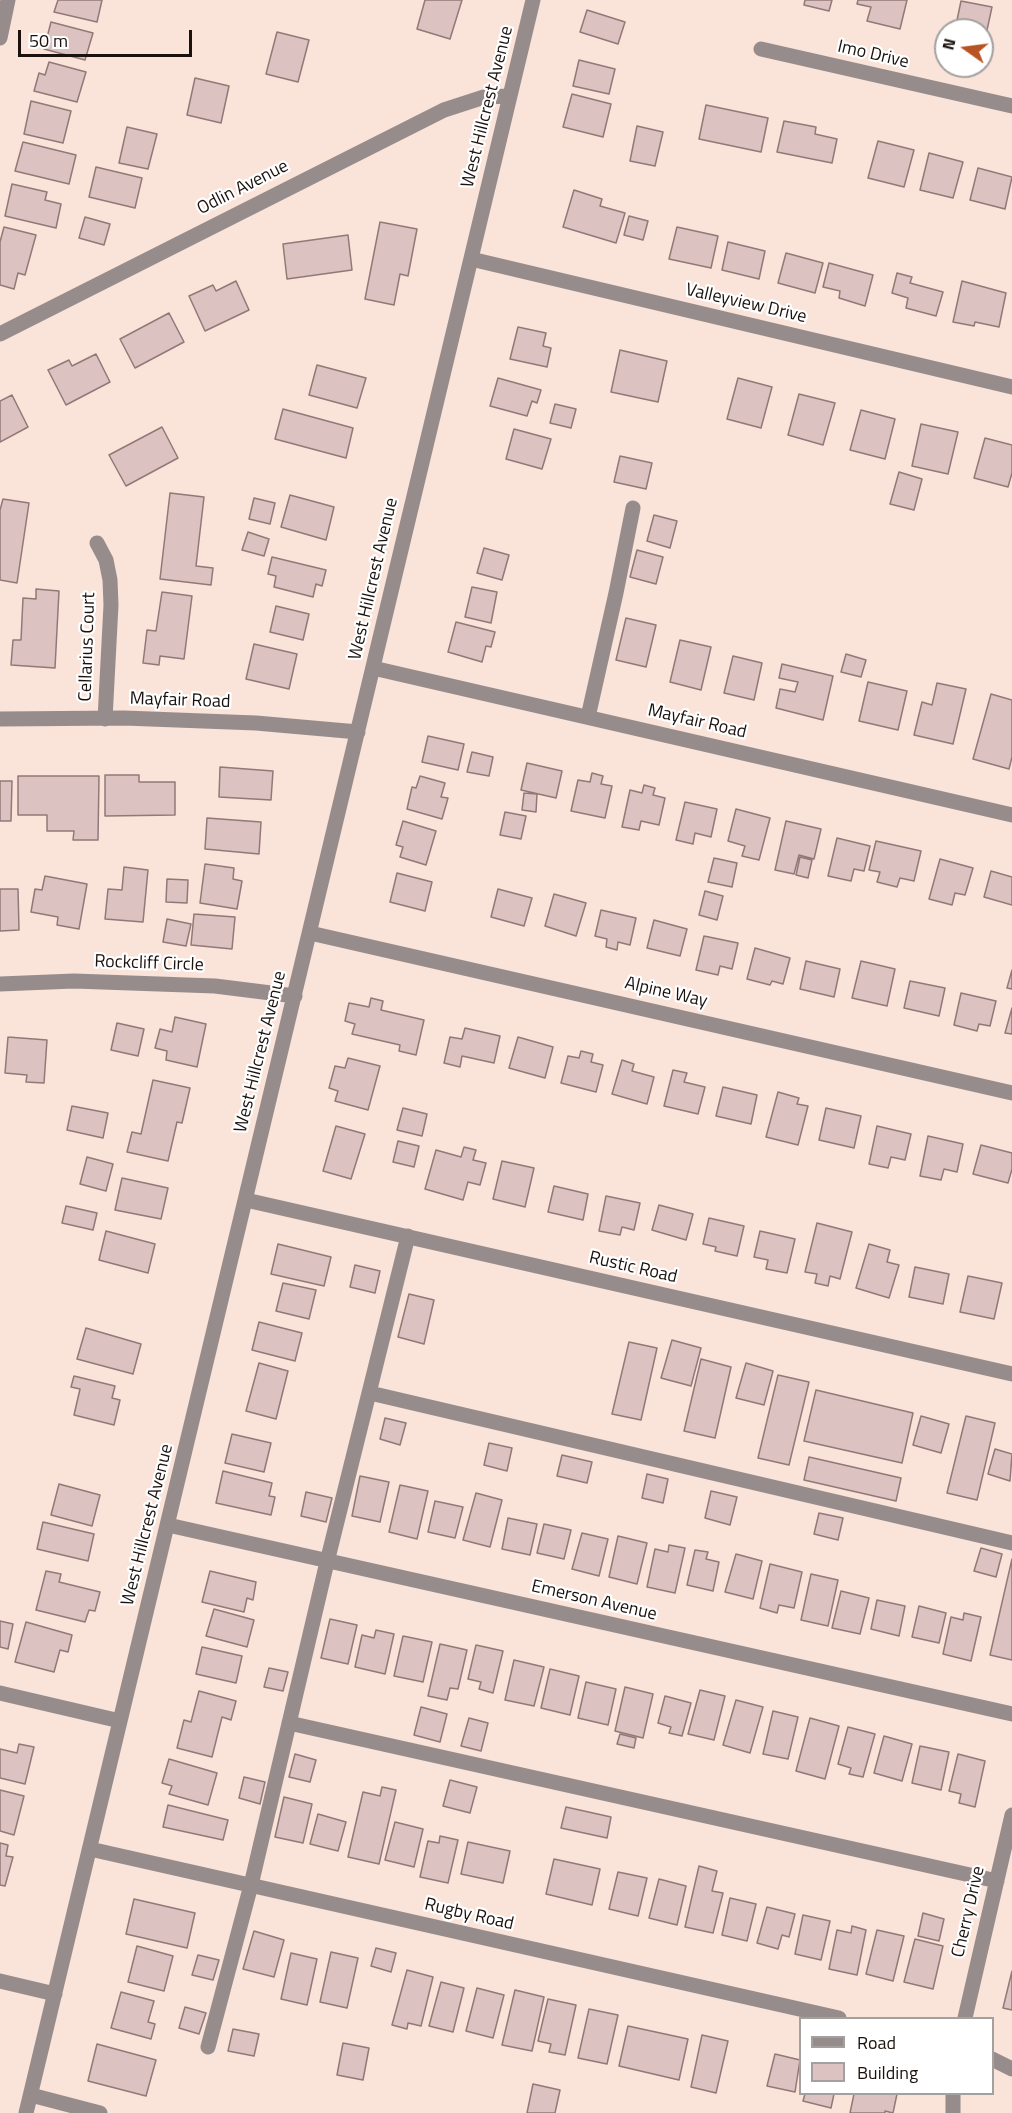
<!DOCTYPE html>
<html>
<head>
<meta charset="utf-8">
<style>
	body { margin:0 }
	#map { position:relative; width:1012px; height:2113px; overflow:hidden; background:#fae3d8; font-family:"Titillium Web",sans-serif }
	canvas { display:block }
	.legend { position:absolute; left:799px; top:2017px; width:195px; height:78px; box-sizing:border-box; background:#fff; border:2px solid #a3a09f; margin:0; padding:8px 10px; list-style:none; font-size:18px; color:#1a120e }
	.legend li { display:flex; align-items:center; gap:12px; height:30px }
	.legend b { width:30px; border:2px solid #a3a09f }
	.north { position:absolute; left:934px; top:18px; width:60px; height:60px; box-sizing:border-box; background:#fff; border:2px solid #a3a09f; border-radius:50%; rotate:284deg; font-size:16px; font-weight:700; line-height:24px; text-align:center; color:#1a120e }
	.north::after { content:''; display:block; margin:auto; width:21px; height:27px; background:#b85324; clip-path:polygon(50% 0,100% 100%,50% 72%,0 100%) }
	.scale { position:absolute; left:18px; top:30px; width:174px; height:27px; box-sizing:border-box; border:3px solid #1a120e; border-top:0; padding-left:8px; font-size:18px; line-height:21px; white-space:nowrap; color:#1a120e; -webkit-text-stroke:4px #fff; paint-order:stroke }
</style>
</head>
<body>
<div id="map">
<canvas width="1012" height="2113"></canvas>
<ul class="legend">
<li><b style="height:8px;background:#978c8c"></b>Road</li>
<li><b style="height:16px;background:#dcc2c0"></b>Building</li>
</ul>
<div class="north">N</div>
<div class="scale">50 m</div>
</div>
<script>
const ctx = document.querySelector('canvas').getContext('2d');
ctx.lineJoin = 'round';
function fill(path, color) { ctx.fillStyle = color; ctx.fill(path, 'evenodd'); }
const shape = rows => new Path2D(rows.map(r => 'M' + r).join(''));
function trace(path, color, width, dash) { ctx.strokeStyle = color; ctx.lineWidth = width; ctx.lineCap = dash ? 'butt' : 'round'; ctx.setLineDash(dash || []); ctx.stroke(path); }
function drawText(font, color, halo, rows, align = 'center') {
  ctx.font = font + ' "Titillium Web",sans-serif'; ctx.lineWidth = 4.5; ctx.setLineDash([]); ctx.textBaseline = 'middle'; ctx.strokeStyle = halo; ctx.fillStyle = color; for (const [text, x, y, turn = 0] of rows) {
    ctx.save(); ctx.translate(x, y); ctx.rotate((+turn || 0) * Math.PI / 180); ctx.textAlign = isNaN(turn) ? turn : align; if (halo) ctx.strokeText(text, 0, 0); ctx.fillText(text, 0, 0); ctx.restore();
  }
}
const building = shape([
	[58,0,102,0,97,22,54,12,58,0],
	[425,0,462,0,450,39,417,29,425,0],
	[805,0,832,0,829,11,804,5,805,0],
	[858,0,907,0,900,29,867,21,871,7,857,4,858,0],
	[961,1,992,7,984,44,982,43,982,30,955,30,961,1],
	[587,10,625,22,618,44,580,32,587,10],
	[51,22,93,33,85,60,44,49,51,22],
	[277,32,309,40,298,82,266,74,277,32],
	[579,60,615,69,609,94,573,86,579,60],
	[49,62,86,72,77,102,34,91,39,73,45,75,49,62],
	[195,78,229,86,221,123,187,115,195,78],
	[572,94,611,104,603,137,563,127,572,94],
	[31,101,71,111,63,143,24,134,31,101],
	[706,105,768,118,761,152,699,139,706,105],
	[784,121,816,127,815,134,837,139,832,163,777,152,784,121],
	[637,126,663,132,655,166,630,161,637,126],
	[127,127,157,134,148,169,119,163,127,127],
	[878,141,914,150,904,187,868,178,878,141],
	[23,142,76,155,69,184,15,171,23,142],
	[929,153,963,162,953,198,920,190,929,153],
	[96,167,142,178,135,208,89,197,96,167],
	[978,168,1012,177,1005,209,970,200,978,168],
	[12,184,47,192,45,200,61,204,56,228,5,216,12,184],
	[574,190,602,199,600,206,625,213,616,243,563,227,574,190],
	[629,216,648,221,643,240,624,235,629,216],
	[85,217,110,224,104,245,79,238,85,217],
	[380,222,417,229,408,276,400,274,394,305,365,299,380,222],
	[4,227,36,235,25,275,18,273,14,289,0,285,0,242,4,227],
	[677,227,718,236,711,268,669,259,677,227],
	[348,235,352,270,287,279,283,244,348,235],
	[728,242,765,251,759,279,722,270,728,242],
	[786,253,823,263,815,293,778,283,786,253],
	[829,263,873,275,865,306,839,298,840,291,823,287,829,263],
	[897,273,912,277,910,283,943,292,936,316,906,308,908,298,892,293,897,273],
	[236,281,249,310,205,331,189,296,213,285,216,291,236,281],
	[962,281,1006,293,999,327,975,322,974,326,953,322,962,281],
	[169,313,184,342,135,368,120,339,169,313],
	[518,327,546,333,543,346,551,348,547,367,510,359,518,327],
	[620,350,667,361,658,402,611,392,620,350],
	[96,354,110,382,66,405,48,370,69,360,72,366,96,354],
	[317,365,366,378,357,408,309,395,317,365],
	[498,378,541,390,537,403,532,401,527,416,490,406,498,378],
	[738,378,772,387,761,428,727,419,738,378],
	[799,394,835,403,823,445,788,435,799,394],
	[12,395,28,427,0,442,0,401,12,395],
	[555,404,576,409,571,428,550,423,555,404],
	[283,409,353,428,346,458,275,439,283,409],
	[861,410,895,419,885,459,850,450,861,410],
	[921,424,958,432,948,474,912,466,921,424],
	[162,427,178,458,126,486,109,455,162,427],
	[514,429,551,439,542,469,506,459,514,429],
	[985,438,1012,445,1012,473,1008,487,974,478,985,438],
	[620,456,652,463,646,489,614,482,620,456],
	[899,472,922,479,914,510,890,504,899,472],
	[170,493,204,497,196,566,213,568,211,585,160,579,170,493],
	[290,495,334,507,326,540,281,527,290,495],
	[254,498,275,503,270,524,249,519,254,498],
	[3,499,29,503,17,583,0,580,0,510,3,499],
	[654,515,677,521,670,548,647,541,654,515],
	[248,532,269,539,264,556,242,550,248,532],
	[484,548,509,555,502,580,477,573,484,548],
	[637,550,663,557,656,584,630,577,637,550],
	[272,557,326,570,322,586,316,584,313,597,274,587,276,576,268,574,272,557],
	[472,587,497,592,491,623,465,617,472,587],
	[36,589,59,591,55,668,11,665,13,640,21,640,23,598,36,599,36,589],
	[162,592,192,596,184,659,160,656,159,665,143,663,147,630,156,631,162,592],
	[276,606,309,614,303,640,270,632,276,606],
	[626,618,656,625,646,667,616,660,626,618],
	[456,622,495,632,491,647,486,646,482,662,448,652,456,622],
	[680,640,711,647,701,690,670,682,680,640],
	[254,644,297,654,289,689,246,679,254,644],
	[846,654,866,660,861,677,841,672,846,654],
	[733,656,762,663,754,700,724,693,733,656],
	[782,664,833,676,823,720,776,708,780,689,795,692,798,682,779,678,782,664],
	[868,682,907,691,898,730,859,721,868,682],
	[937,683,966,689,953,744,914,735,922,702,932,705,937,683],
	[991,694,1012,700,1012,757,1009,769,973,759,991,694],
	[428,736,464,744,458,770,422,762,428,736],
	[472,752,493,757,489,776,467,772,472,752],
	[527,763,562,771,556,798,521,790,527,763],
	[220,767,273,771,271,800,219,797,220,767],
	[592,773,603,776,601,784,612,786,605,818,571,811,578,780,590,782,592,773],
	[105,775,139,775,139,782,175,782,175,815,105,816,105,775],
	[18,776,99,776,98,840,73,840,74,831,47,831,47,815,18,815,18,776],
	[420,776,445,783,441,797,448,798,442,819,407,809,412,787,416,788,420,776],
	[0,781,12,781,11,821,0,821,0,781],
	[644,785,655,788,653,795,665,798,659,825,641,821,639,830,622,827,630,790,642,793,644,785],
	[524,793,537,794,536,812,522,810,524,793],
	[685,802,717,809,711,837,695,833,693,844,676,840,685,802],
	[736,809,770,818,759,860,742,856,745,846,728,841,736,809],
	[505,812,526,816,521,839,500,835,505,812],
	[207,818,261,822,259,854,205,849,207,818],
	[403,821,436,831,426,865,400,857,403,847,396,845,403,821],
	[786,821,821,829,814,859,799,855,794,874,775,870,786,821],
	[837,838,870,846,864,871,854,869,851,881,828,876,837,838],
	[876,841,921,851,914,881,900,878,897,887,877,882,880,872,869,870,876,841],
	[800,857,812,860,808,878,796,875,800,857],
	[714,858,737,863,732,887,708,882,714,858],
	[940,859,973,868,965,895,955,893,952,905,929,899,940,859],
	[205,864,234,868,233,879,242,881,237,909,200,903,205,864],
	[124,867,148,870,143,922,105,919,108,889,122,890,124,867],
	[991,871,1012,877,1012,905,984,897,991,871],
	[397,873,432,882,425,911,390,902,397,873],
	[45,876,87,884,79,929,57,925,58,917,31,912,35,889,42,890,45,876],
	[167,879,188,880,187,903,166,902,167,879],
	[0,889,18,889,19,930,0,931,0,889],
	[498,889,532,898,524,926,491,917,498,889],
	[705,891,723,896,717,920,699,915,705,891],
	[554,894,586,903,576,936,545,926,554,894],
	[601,910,636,918,630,945,618,942,617,950,606,947,607,939,595,936,601,910],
	[194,914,235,917,232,949,191,945,194,914],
	[167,919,191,924,186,946,163,942,167,919],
	[654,920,687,929,680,956,647,948,654,920],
	[704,936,738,943,732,969,720,966,718,975,696,970,704,936],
	[755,948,790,958,783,984,772,981,770,985,747,979,755,948],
	[806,961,840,969,834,997,800,989,806,961],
	[861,961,895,969,887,1006,852,998,861,961],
	[1012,970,1012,989,1007,988,1012,970],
	[910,981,945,988,939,1016,904,1008,910,981],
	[961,993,996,1001,990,1026,979,1024,977,1031,954,1025,961,993],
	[371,998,383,1001,381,1010,424,1020,416,1055,399,1051,400,1045,352,1034,355,1024,345,1021,349,1003,369,1007,371,998],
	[1012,1008,1012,1034,1005,1033,1012,1008],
	[175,1017,206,1024,197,1067,166,1060,167,1051,155,1048,160,1029,172,1032,175,1017],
	[117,1023,144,1029,138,1056,111,1050,117,1023],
	[465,1028,500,1036,494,1063,462,1056,460,1067,444,1063,450,1037,462,1039,465,1028],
	[8,1037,47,1040,44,1083,26,1082,27,1075,5,1073,8,1037],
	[518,1037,553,1047,545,1078,509,1068,518,1037],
	[581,1051,593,1054,591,1062,603,1065,596,1092,561,1083,568,1056,579,1058,581,1051],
	[348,1058,380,1066,368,1110,335,1101,338,1091,329,1088,335,1066,345,1068,348,1058],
	[622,1060,634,1064,632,1071,654,1077,647,1104,612,1094,622,1060],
	[673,1070,687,1073,684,1082,705,1087,698,1114,664,1106,673,1070],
	[153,1080,190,1088,182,1123,177,1122,168,1161,127,1152,132,1132,141,1134,153,1080],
	[723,1087,757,1095,751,1124,716,1116,723,1087],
	[778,1092,799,1098,797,1104,808,1106,798,1145,766,1137,778,1092],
	[72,1106,108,1113,103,1138,67,1130,72,1106],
	[403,1108,427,1114,422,1136,397,1130,403,1108],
	[826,1108,861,1116,854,1148,819,1140,826,1108],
	[336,1126,365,1134,351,1179,323,1171,336,1126],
	[877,1126,911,1134,905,1160,891,1157,888,1168,869,1164,877,1126],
	[928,1136,963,1144,957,1172,944,1169,941,1180,920,1176,928,1136],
	[398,1141,419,1146,414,1167,393,1162,398,1141],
	[981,1145,1012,1153,1012,1169,1008,1183,973,1174,981,1145],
	[464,1147,476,1150,473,1160,486,1163,480,1185,468,1182,463,1200,425,1189,436,1150,461,1157,464,1147],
	[87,1157,113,1164,106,1191,80,1184,87,1157],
	[502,1161,534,1168,525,1207,493,1199,502,1161],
	[122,1178,168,1188,161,1219,115,1210,122,1178],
	[554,1186,588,1194,583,1220,548,1212,554,1186],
	[606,1196,640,1203,634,1230,622,1227,620,1235,599,1231,606,1196],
	[659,1205,693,1214,686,1240,652,1230,659,1205],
	[66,1206,97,1213,93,1230,62,1223,66,1206],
	[709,1218,744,1226,737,1256,715,1251,716,1247,703,1244,709,1218],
	[817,1223,852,1232,840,1279,830,1276,828,1286,815,1283,817,1274,805,1272,817,1223],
	[106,1231,155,1244,148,1273,99,1260,106,1231],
	[760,1231,795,1239,787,1273,766,1269,768,1260,754,1257,760,1231],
	[278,1244,331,1257,324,1286,271,1274,278,1244],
	[869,1244,890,1250,887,1262,899,1265,889,1298,856,1288,869,1244],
	[355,1265,380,1271,375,1293,350,1287,355,1265],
	[915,1267,949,1274,943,1304,909,1297,915,1267],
	[968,1276,1002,1283,994,1319,960,1312,968,1276],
	[283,1283,316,1290,309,1319,276,1311,283,1283],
	[409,1294,434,1300,424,1344,398,1337,409,1294],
	[259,1322,302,1333,295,1361,252,1350,259,1322],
	[86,1328,141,1344,133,1374,77,1359,86,1328],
	[672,1340,701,1348,691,1386,661,1378,672,1340],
	[629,1342,657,1348,641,1420,612,1414,629,1342],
	[701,1359,731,1367,715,1438,684,1431,701,1359],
	[259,1363,288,1371,276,1419,246,1411,259,1363],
	[746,1363,773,1371,764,1405,736,1398,746,1363],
	[778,1375,809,1382,789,1465,758,1458,778,1375],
	[74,1376,115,1386,112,1398,120,1400,114,1425,74,1415,80,1389,71,1387,74,1376],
	[816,1390,913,1413,902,1463,804,1441,816,1390],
	[921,1416,949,1424,941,1453,913,1445,921,1416],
	[966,1416,995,1423,977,1500,947,1493,966,1416],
	[385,1418,406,1423,400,1445,380,1439,385,1418],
	[232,1434,271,1443,264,1472,225,1463,232,1434],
	[489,1443,512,1448,507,1471,484,1465,489,1443],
	[995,1449,1012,1454,1010,1481,988,1474,995,1449],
	[562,1455,592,1462,587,1483,557,1476,562,1455],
	[809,1457,901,1478,896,1501,804,1480,809,1457],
	[223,1471,272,1483,269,1496,275,1497,271,1515,216,1503,223,1471],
	[647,1474,668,1479,663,1503,642,1498,647,1474],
	[360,1476,389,1482,380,1522,352,1516,360,1476],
	[59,1484,100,1495,92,1526,51,1515,59,1484],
	[400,1485,428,1491,417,1539,389,1532,400,1485],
	[711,1491,737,1497,730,1525,705,1518,711,1491],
	[306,1492,332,1498,326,1522,301,1516,306,1492],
	[476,1493,502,1500,490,1547,463,1540,476,1493],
	[435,1501,463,1507,455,1538,428,1532,435,1501],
	[819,1513,843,1518,838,1540,814,1534,819,1513],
	[508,1518,537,1524,530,1555,502,1549,508,1518],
	[43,1522,94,1534,88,1561,37,1549,43,1522],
	[544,1524,571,1530,564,1559,537,1553,544,1524],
	[582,1533,608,1539,599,1576,572,1569,582,1533],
	[618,1536,647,1543,637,1584,609,1577,618,1536],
	[669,1545,685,1548,675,1593,647,1587,655,1549,668,1552,669,1545],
	[981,1548,1002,1554,996,1577,974,1571,981,1548],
	[695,1550,708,1552,706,1559,719,1562,713,1591,687,1585,695,1550],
	[736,1554,762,1561,753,1599,725,1592,736,1554],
	[1012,1559,1012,1660,990,1655,1012,1559],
	[770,1564,802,1572,794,1608,779,1605,777,1613,760,1608,770,1564],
	[46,1571,61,1574,59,1582,100,1592,95,1611,89,1610,85,1622,36,1610,46,1571],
	[210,1571,256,1582,253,1600,247,1598,244,1612,202,1602,210,1571],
	[811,1574,838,1580,828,1626,801,1620,811,1574],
	[841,1591,869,1598,860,1634,832,1628,841,1591],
	[877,1600,905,1606,899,1636,871,1629,877,1600],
	[919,1606,946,1613,939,1643,912,1637,919,1606],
	[214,1609,254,1620,247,1647,206,1636,214,1609],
	[964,1613,981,1617,971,1661,943,1654,951,1617,963,1620,964,1613],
	[330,1619,357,1625,348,1664,321,1658,330,1619],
	[0,1621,13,1624,8,1649,0,1647,0,1621],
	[26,1622,72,1635,68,1652,60,1650,54,1672,15,1662,26,1622],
	[376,1630,394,1634,385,1674,355,1667,362,1635,374,1638,376,1630],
	[403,1636,432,1642,423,1682,394,1676,403,1636],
	[440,1644,467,1650,458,1689,450,1688,447,1700,428,1696,440,1644],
	[476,1645,503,1651,493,1693,479,1689,481,1682,468,1679,476,1645],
	[202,1647,242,1656,236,1683,196,1674,202,1647],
	[514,1660,544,1667,534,1706,505,1700,514,1660],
	[269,1668,288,1672,283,1691,264,1687,269,1668],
	[550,1669,579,1676,570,1715,541,1708,550,1669],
	[586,1682,616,1689,608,1725,578,1718,586,1682],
	[625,1687,653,1694,643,1738,615,1731,625,1687],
	[700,1690,725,1696,714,1740,688,1734,700,1690],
	[199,1691,236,1701,231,1720,222,1717,212,1757,177,1748,184,1720,191,1722,199,1691],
	[665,1696,691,1703,682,1736,669,1733,671,1727,658,1723,665,1696],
	[736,1700,763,1707,750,1753,723,1745,736,1700],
	[421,1707,447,1714,440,1742,414,1735,421,1707],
	[773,1711,798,1717,788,1759,763,1754,773,1711],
	[469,1718,488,1723,481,1751,461,1746,469,1718],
	[810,1718,839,1726,825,1779,796,1771,810,1718],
	[848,1727,875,1734,863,1777,849,1774,851,1768,838,1764,848,1727],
	[620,1734,636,1738,634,1748,617,1744,620,1734],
	[884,1736,912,1744,902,1781,874,1773,884,1736],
	[19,1744,34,1747,25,1784,0,1778,0,1749,17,1753,19,1744],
	[920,1746,949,1752,941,1790,912,1783,920,1746],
	[295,1754,316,1760,310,1782,289,1777,295,1754],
	[958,1754,985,1761,975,1807,959,1803,961,1794,949,1791,958,1754],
	[169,1759,217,1773,208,1805,169,1794,172,1786,162,1783,169,1759],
	[244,1777,265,1782,260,1804,239,1798,244,1777],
	[450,1780,477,1787,470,1813,443,1806,450,1780],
	[382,1787,396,1790,379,1864,348,1857,363,1792,380,1796,382,1787],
	[0,1790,24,1796,14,1835,0,1831,0,1790],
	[284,1797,312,1804,303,1843,275,1837,284,1797],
	[168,1805,228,1820,223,1840,163,1827,168,1805],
	[566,1807,611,1817,607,1838,561,1828,566,1807],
	[318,1814,346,1822,338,1851,310,1844,318,1814],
	[395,1822,423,1829,414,1867,385,1860,395,1822],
	[440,1836,458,1840,448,1883,420,1877,428,1841,439,1843,440,1836],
	[468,1842,510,1851,503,1883,461,1874,468,1842],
	[0,1843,8,1845,6,1856,13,1857,5,1886,0,1885,0,1843],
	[554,1859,600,1869,592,1905,546,1894,554,1859],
	[699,1866,717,1871,712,1891,723,1893,713,1933,685,1927,699,1866],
	[618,1872,647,1878,638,1916,609,1909,618,1872],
	[659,1879,686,1886,677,1925,649,1918,659,1879],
	[730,1898,756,1904,747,1941,722,1935,730,1898],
	[134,1899,195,1913,187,1948,126,1934,134,1899],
	[767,1907,795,1914,789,1937,782,1935,778,1949,757,1943,767,1907],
	[923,1913,944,1919,939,1941,918,1936,923,1913],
	[803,1915,830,1921,821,1960,795,1954,803,1915],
	[852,1926,866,1930,857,1975,829,1969,837,1930,851,1933,852,1926],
	[877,1930,904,1936,893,1981,866,1974,877,1930],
	[254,1931,284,1940,274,1977,243,1969,254,1931],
	[915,1939,943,1946,933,1989,904,1982,915,1939],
	[137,1946,173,1956,164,1991,128,1982,137,1946],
	[376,1948,396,1953,391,1972,371,1966,376,1948],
	[331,1952,358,1958,347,2008,320,2002,331,1952],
	[291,1953,317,1959,307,2005,281,1999,291,1953],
	[198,1955,219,1960,213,1980,192,1975,198,1955],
	[407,1970,433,1977,421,2026,408,2023,407,2029,392,2025,407,1970],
	[1012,1971,1012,2010,1003,2008,1012,1971],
	[441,1982,464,1988,453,2032,429,2026,441,1982],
	[477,1988,504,1995,493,2038,466,2031,477,1988],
	[515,1990,544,1997,532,2051,502,2045,515,1990],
	[121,1992,154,2001,148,2022,155,2024,151,2039,111,2028,121,1992],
	[548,1999,576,2005,565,2055,549,2052,551,2044,538,2041,548,1999],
	[185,2007,206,2013,199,2034,179,2028,185,2007],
	[589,2009,618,2015,607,2064,578,2058,589,2009],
	[628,2026,688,2039,679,2080,619,2066,628,2026],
	[233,2029,259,2034,254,2056,228,2051,233,2029],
	[702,2035,728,2041,716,2093,691,2087,702,2035],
	[343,2043,369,2048,363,2080,337,2075,343,2043],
	[97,2044,156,2060,146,2096,88,2081,97,2044],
	[775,2054,800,2060,795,2092,767,2086,775,2054],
	[533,2084,560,2090,555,2113,527,2113,533,2084],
	[805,2094,834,2094,831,2108,803,2101,805,2094],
	[854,2094,897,2094,893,2113,885,2111,885,2113,850,2113,854,2094]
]);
fill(building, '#dcc2c0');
trace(building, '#917978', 1.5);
trace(shape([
	[0,38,8,0],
	[761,49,1012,106],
	[471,259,1012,387],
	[0,334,444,110,484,97,510,96],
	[97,543,106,560,110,580,111,605,105,719],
	[373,668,1012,815],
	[588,717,616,593,633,508],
	[0,719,124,718,256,723,358,732],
	[310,933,1012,1093],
	[0,984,74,981,215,986,295,996],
	[246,1200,1012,1374],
	[370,1393,1012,1543],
	[168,1525,1012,1714],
	[0,1693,120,1721],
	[289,1723,997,1881],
	[90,1849,839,2018],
	[0,1981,55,1994],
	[965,2018,1012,1815],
	[208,2047,251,1885,327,1562,408,1236],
	[992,2059,1012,2069],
	[953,2094,953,2113],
	[31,2095,100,2113],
	[26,2113,533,0]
]), '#978c8c', 15);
drawText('18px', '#1a120e', '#fff', [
	["Imo Drive",873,55,13],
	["West Hillcrest Avenue",488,107,-76],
	["Odlin Avenue",243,188,-27],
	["Valleyview Drive",746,304,13],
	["West Hillcrest Avenue",374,579,-77],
	["Cellarius Court",88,647,-88],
	["Mayfair Road",180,701,2],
	["Mayfair Road",697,722,13],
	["Rockcliff Circle",149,964,2],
	["Alpine Way",666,993,13],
	["West Hillcrest Avenue",261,1052,-76],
	["Rustic Road",633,1268,13],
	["West Hillcrest Avenue",148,1525,-76],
	["Emerson Avenue",594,1601,13],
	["Cherry Drive",969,1912,-77],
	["Rugby Road",469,1915,13]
]);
</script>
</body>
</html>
